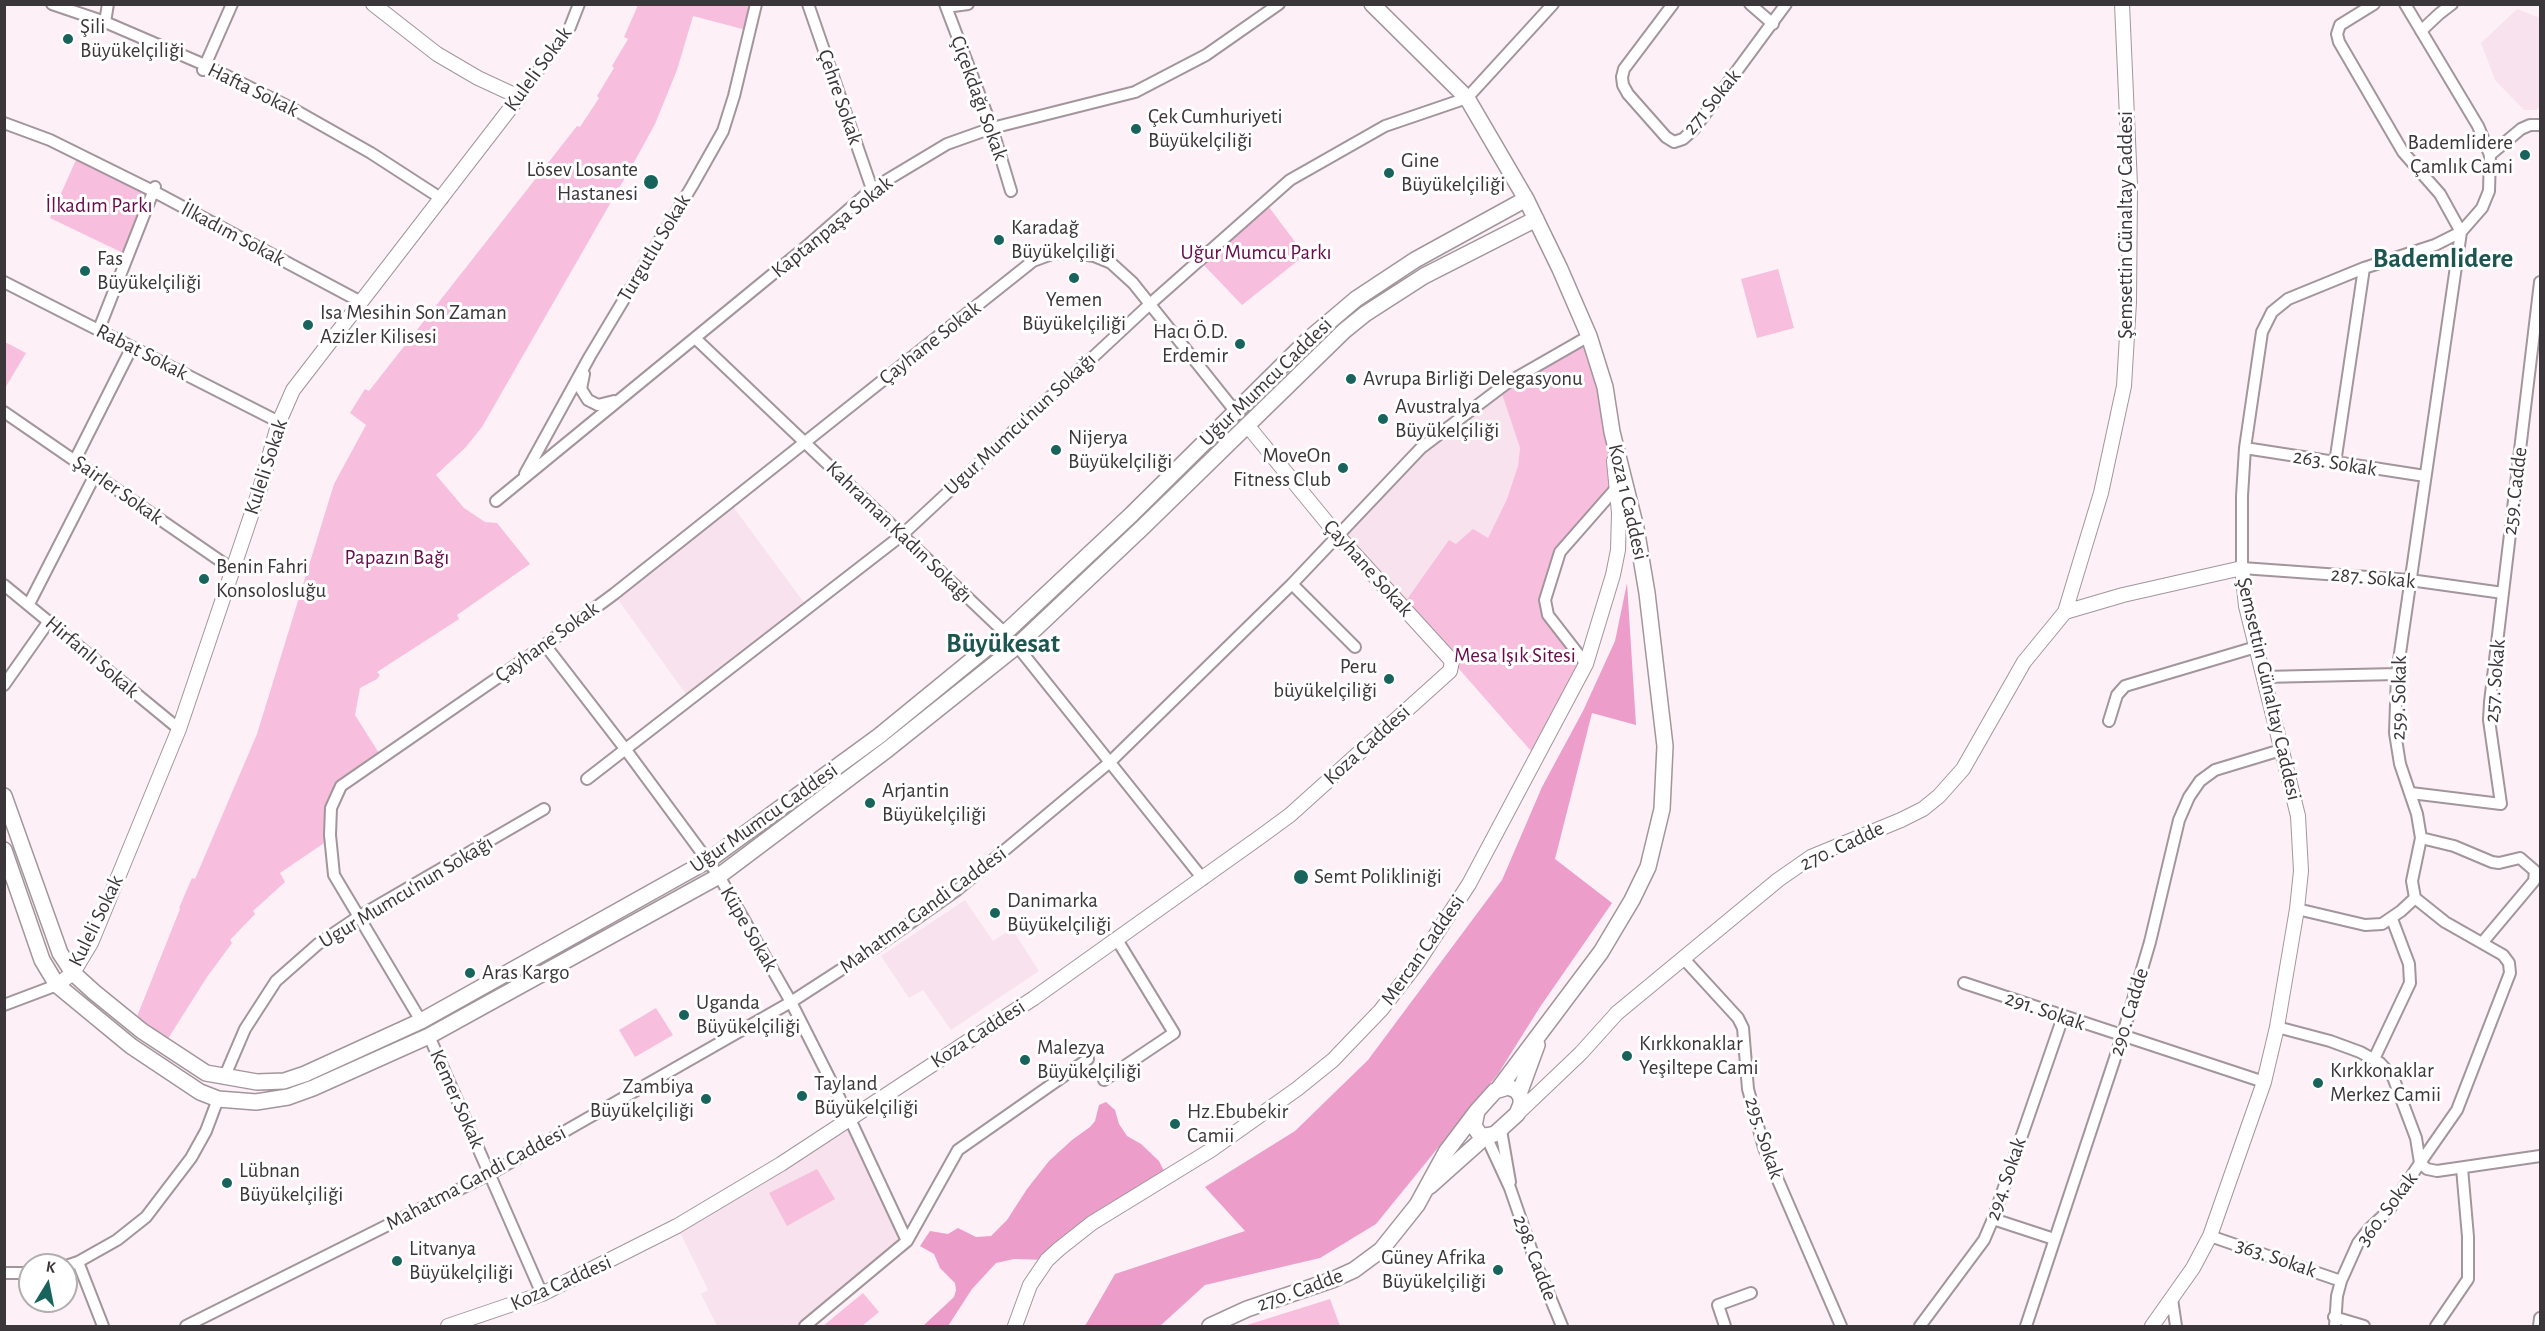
<!DOCTYPE html>
<html>
<head>
<meta charset="utf-8">
<style>
	body { margin:0 }
	#map { position:relative; width:2545px; height:1331px; overflow:hidden; background:#fef0f7; font-family:"Alegreya Sans",sans-serif }
	canvas { display:block }
	.frame { position:absolute; inset:0; border:6px solid #3b3639; pointer-events:none }
	.north { position:absolute; left:18px; top:1253px; width:60px; height:60px; box-sizing:border-box; background:#fff; border:2px solid #b1afb0; border-radius:50%; rotate:10deg; font-size:16px; font-weight:700; line-height:24px; text-align:center; color:#3b3639 }
	.north::after { content:''; display:block; margin:auto; width:21px; height:27px; background:#18635c; clip-path:polygon(50% 0,100% 100%,50% 72%,0 100%) }
</style>
</head>
<body>
<div id="map">
<canvas width="2545" height="1331"></canvas>
<div class="frame"></div>
<div class="north">K</div>
</div>
<script>
const ctx = document.querySelector('canvas').getContext('2d');
ctx.lineJoin = 'round';
function fill(path, color) { ctx.fillStyle = color; ctx.fill(path, 'evenodd'); }
const shape = rows => new Path2D(rows.map(r => 'M' + r).join(''));
function trace(path, color, width, dash) { ctx.strokeStyle = color; ctx.lineWidth = width; ctx.lineCap = dash ? 'butt' : 'round'; ctx.setLineDash(dash || []); ctx.stroke(path); }
function drawText(font, color, halo, rows, align = 'center') {
  ctx.font = font + ' "Alegreya Sans",sans-serif'; ctx.lineWidth = 6; ctx.setLineDash([]); ctx.textBaseline = 'middle'; ctx.strokeStyle = halo; ctx.fillStyle = color; for (const [text, x, y, turn = 0] of rows) {
    ctx.save(); ctx.translate(x, y); ctx.rotate((+turn || 0) * Math.PI / 180); ctx.textAlign = isNaN(turn) ? turn : align; if (halo) ctx.strokeText(text, 0, 0); ctx.fillText(text, 0, 0); ctx.restore();
  }
}
fill(shape([
	[2517,9,2540,18,2540,106,2536,110,2524,110,2495,80,2481,43],
	[1500,388,1520,448,1518,466,1507,499,1488,538,1403,605,1338,536,1410,459],
	[729,501,808,608,690,700,614,594],
	[965,900,993,941,1012,929,1039,971,951,1030,923,990,909,998,881,956],
	[849,1117,907,1241,805,1326,789,1326,787,1324,782,1326,717,1326,701,1294,708,1290,677,1226]
]), '#f8e2ed');
fill(shape([
	[638,5,756,5,750,31,693,16,677,70,655,124,638,155,482,427,465,448,436,475,464,508,485,522,497,523,530,564,457,615,459,619,377,672,380,675,377,679,360,688,355,715,382,758,341,786,331,808,330,839,280,873,285,882,253,911,255,914,230,940,232,943,207,977,164,1045,134,1024,180,909,179,908,192,878,195,879,257,734,334,484,366,425,350,413,365,389,369,391,577,126,580,127,599,98,597,96,614,68,612,66,628,39,624,37],
	[76,160,148,194,123,253,50,218],
	[1265,202,1305,255,1242,305,1199,260],
	[1778,269,1794,328,1757,338,1741,279],
	[1589,336,1617,487,1560,552,1545,606,1586,664,1538,759,1403,605,1449,540,1456,544,1473,529,1488,538,1507,499,1518,466,1520,448,1500,388],
	[5,342,26,353,5,388],
	[656,1008,673,1035,635,1057,619,1030],
	[817,1169,835,1199,787,1226,769,1193],
	[863,1293,879,1312,862,1326,823,1326],
	[1330,1299,1340,1326,1244,1326,1247,1325]
]), '#f8bedd');
fill(shape([
	[1627,583,1636,725,1592,713,1555,859,1612,903,1540,1007,1498,1074,1376,1224,1320,1258,1205,1285,1160,1326,1085,1326,1115,1274,1245,1231,1205,1187,1295,1131,1368,1060,1502,880,1542,787,1583,711,1615,641],
	[1106,1102,1115,1110,1119,1124,1127,1136,1141,1144,1159,1161,1165,1173,1047,1260,1014,1259,996,1263,972,1289,948,1326,923,1326,954,1297,956,1290,955,1283,940,1268,934,1254,920,1246,930,1231,948,1234,958,1228,976,1237,991,1236,1007,1220,1027,1189,1049,1161,1072,1140,1090,1127,1095,1121,1099,1105]
]), '#ec9dc9');
const minor = shape([
	[52,4,105,22,205,65,295,110,371,153,442,199],
	[808,4,872,189],
	[945,4,992,128,1011,191],
	[1673,4,1624,69,1622,77,1623,85,1628,94,1666,137,1674,142,1683,139,1694,129,1786,4],
	[1750,4,1773,24],
	[2374,4,2340,25,2337,34,2339,42,2403,152,2440,194,2461,232],
	[2405,4,2478,126,2490,155,2521,129,2530,125,2540,125],
	[946,7,968,4],
	[105,22,108,4],
	[2421,31,2439,14,2452,4],
	[203,70,232,4],
	[519,97,570,27,579,4],
	[4,123,50,140,153,191,361,302],
	[2490,155,2489,191,2482,208,2461,232,2435,245,2364,268,2288,299,2272,312,2262,332,2245,448,2242,496,2242,568,2410,580,2503,593],
	[2461,232,2397,674,2395,733,2400,764,2417,814,2421,838,2412,881,2415,898,2445,922,2503,955,2509,963,2510,973,2457,1110,2420,1163,2427,1169,2437,1171,2540,1156],
	[4,282,279,422],
	[99,329,155,187],
	[695,338,1005,633],
	[584,374,581,389,588,400,598,405,614,401],
	[4,412,232,569],
	[2245,448,2425,476],
	[75,460,132,347],
	[2335,463,2364,268],
	[525,474,590,356,692,186,723,131,734,96,756,4],
	[496,501,807,246,872,189,947,144,992,128,1135,92,1206,55,1279,4],
	[1292,584,1355,647],
	[4,585,179,729],
	[29,604,95,475],
	[545,645,626,750,719,876,791,1002,849,1117,907,1241],
	[1017,646,1203,879],
	[1586,664,1548,615,1545,600,1560,552,1617,487],
	[2263,677,2397,674],
	[4,685,49,621],
	[2109,721,2117,695,2125,686,2256,647],
	[587,779,902,535,1150,304,1290,180,1385,126,1467,98,1553,4],
	[2411,793,2501,804,2489,720,2490,702,2540,282],
	[2421,838,2454,846,2492,862,2499,863,2520,858,2535,871,2534,881,2482,943],
	[2297,909,2365,925,2382,924,2401,911,2415,898],
	[1684,959,1738,1018,1743,1028,1748,1089,1764,1148,1841,1326],
	[1964,983,2264,1082],
	[4,1005,57,985],
	[421,1021,334,875,330,835,331,808,341,786,545,645,614,594,1033,261,1052,254,1075,253,1094,256,1111,263,1133,283,1235,411],
	[2277,1027,2330,1041,2360,1052,2380,1063,2393,1077,2416,1138,2420,1163,2389,1210,2369,1229,2358,1243,2341,1281,2337,1296,2335,1326],
	[429,1036,542,1294],
	[2374,1059,2410,983,2409,964,2392,919],
	[224,1078,245,1029,276,981,318,944,358,917,544,809],
	[1104,1080,1174,1033,1116,938],
	[1501,1130,1510,1182],
	[1486,1136,1510,1188,1537,1266,1562,1326],
	[1993,1219,2054,1239],
	[2210,1236,2341,1281],
	[78,1262,103,1326],
	[66,1266,78,1262,117,1240,146,1217,191,1158,206,1131,218,1099],
	[4,1273,30,1273],
	[2172,1299,2176,1326],
	[2334,1317,2364,1326],
	[186,1326,490,1174,791,1002,876,947,957,890,1110,762,1292,584,1421,448,1507,383,1589,336],
	[805,1326,907,1241,958,1150,1088,1059],
	[1725,1326,1718,1305,1751,1293],
	[1920,1326,1984,1240,1993,1219,2063,1017],
	[2026,1326,2122,1037,2150,942,2179,820,2189,797,2200,781,2215,770,2281,750],
	[2436,1326,2468,1279,2468,1237,2462,1168],
	[2539,1326,2540,1318]
]);
const tertiary = shape([
	[2065,612,2123,595,2242,568,2246,606,2298,816,2301,871,2297,909,2277,1027,2264,1082,2210,1236,2193,1268,2152,1326],
	[57,985,73,973,91,943,179,729,260,489,279,422,293,390,519,97,478,78,437,54,373,4],
	[1517,1114,1581,1053,1617,1013,1778,880,1811,857,1901,820,1923,809,1939,796,1963,769,2024,662,2065,612,2101,493,2124,386,2129,302,2130,185,2122,4],
	[448,1326,542,1294,677,1226,781,1164,1034,998,1260,837,1290,815,1450,671,1452,661,1338,536,1247,425],
	[1015,1326,1030,1285,1047,1260,1059,1249,1092,1223,1211,1150,1297,1089,1333,1060,1355,1037,1381,1010,1418,962,1469,884,1586,664,1613,575,1618,550,1619,513,1614,461]
]);
const secondary = shape([
	[1372,4,1467,98,1526,199,1560,269,1589,336,1605,387,1612,432,1636,528,1647,593,1665,746,1662,809,1648,867,1632,900,1601,952,1499,1088],
	[4,796,60,953,73,973,94,992,142,1031,206,1073,257,1082,284,1081,305,1074,421,1021,709,860,879,736,1005,633,1132,514,1310,338,1356,299,1415,260,1526,199],
	[4,850,42,960,57,985,131,1046,200,1092,218,1099,256,1102,288,1097,313,1088,429,1036,719,876,888,749,1017,646,1143,527,1344,331,1365,314,1424,276,1536,219],
	[1508,1087,1516,1090,1521,1097,1521,1104,1517,1114,1495,1134,1486,1136,1480,1135,1474,1126,1477,1111,1495,1091,1508,1087],
	[1519,1094,1537,1045],
	[1430,1186,1486,1136],
	[1210,1326,1247,1309,1332,1280,1354,1270,1381,1250,1417,1205,1446,1152,1477,1111]
]);
trace(minor, '#a2959b', 14);
trace(tertiary, '#a2959b', 16);
trace(secondary, '#a2959b', 18);
trace(minor, '#fff', 10);
trace(tertiary, '#fff', 14);
trace(secondary, '#fff', 15);
for (const [x, y, r, color] of [
	[68,39,6,"#18635c"],
	[1136,129,6,"#18635c"],
	[2525,155,6,"#18635c"],
	[1389,173,6,"#18635c"],
	[651,182,8,"#18635c"],
	[999,240,6,"#18635c"],
	[85,271,6,"#18635c"],
	[1074,278,6,"#18635c"],
	[308,325,6,"#18635c"],
	[1240,344,6,"#18635c"],
	[1351,379,6,"#18635c"],
	[1383,419,6,"#18635c"],
	[1056,450,6,"#18635c"],
	[1343,468,6,"#18635c"],
	[204,579,6,"#18635c"],
	[1389,679,6,"#18635c"],
	[870,803,6,"#18635c"],
	[1301,877,8,"#18635c"],
	[995,913,6,"#18635c"],
	[470,973,6,"#18635c"],
	[684,1015,6,"#18635c"],
	[1627,1056,6,"#18635c"],
	[1025,1060,6,"#18635c"],
	[2318,1083,6,"#18635c"],
	[802,1096,6,"#18635c"],
	[706,1099,6,"#18635c"],
	[1175,1124,6,"#18635c"],
	[227,1183,6,"#18635c"],
	[397,1261,6,"#18635c"],
	[1498,1270,6,"#18635c"]
]) { const dot = new Path2D(); dot.arc(x, y, r, 0, 2 * Math.PI); ctx.fillStyle = color; ctx.fill(dot); trace(dot, '#fff', 2); }
drawText('21px', '#3b3639', '#fff', [
	["Şili",80,27],
	["Büyükelçiliği",80,51],
	["Çek Cumhuriyeti",1148,117],
	["Büyükelçiliği",1148,141],
	["Bademlidere",2513,143,"right"],
	["Çamlık Cami",2513,167,"right"],
	["Gine",1401,161],
	["Büyükelçiliği",1401,185],
	["Lösev Losante",638,170,"right"],
	["Hastanesi",638,194,"right"],
	["Karadağ",1011,228],
	["Büyükelçiliği",1011,252],
	["Fas",97,259],
	["Büyükelçiliği",97,283],
	["Yemen",1074,300,"center"],
	["Büyükelçiliği",1074,324,"center"],
	["Isa Mesihin Son Zaman",320,313],
	["Azizler Kilisesi",320,337],
	["Hacı Ö.D.",1228,332,"right"],
	["Erdemir",1228,356,"right"],
	["Avrupa Birliği Delegasyonu",1363,379],
	["Avustralya",1395,407],
	["Büyükelçiliği",1395,431],
	["Nijerya",1068,438],
	["Büyükelçiliği",1068,462],
	["MoveOn",1331,456,"right"],
	["Fitness Club",1331,480,"right"],
	["Benin Fahri",216,567],
	["Konsolosluğu",216,591],
	["Peru",1377,667,"right"],
	["büyükelçiliği",1377,691,"right"],
	["Arjantin",882,791],
	["Büyükelçiliği",882,815],
	["Semt Polikliniği",1314,877],
	["Danimarka",1007,901],
	["Büyükelçiliği",1007,925],
	["Aras Kargo",482,973],
	["Uganda",696,1003],
	["Büyükelçiliği",696,1027],
	["Kırkkonaklar",1639,1044],
	["Yeşiltepe Cami",1639,1068],
	["Malezya",1037,1048],
	["Büyükelçiliği",1037,1072],
	["Kırkkonaklar",2330,1071],
	["Merkez Camii",2330,1095],
	["Tayland",814,1084],
	["Büyükelçiliği",814,1108],
	["Zambiya",694,1087,"right"],
	["Büyükelçiliği",694,1111,"right"],
	["Hz.Ebubekir",1187,1112],
	["Camii",1187,1136],
	["Lübnan",239,1171],
	["Büyükelçiliği",239,1195],
	["Litvanya",409,1249],
	["Büyükelçiliği",409,1273],
	["Güney Afrika",1486,1258,"right"],
	["Büyükelçiliği",1486,1282,"right"]
], 'left');
drawText('21px', '#3b3639', '#fff', [
	["Kuleli Sokak",538,69,-54],
	["Hafta Sokak",253,90,26],
	["Çehre Sokak",840,97,71],
	["Çiçekdağı Sokak",979,98,70],
	["271 Sokak",1712,102,-51],
	["Şemsettin Günaltay Caddesi",2126,225,-90],
	["Kaptanpaşa Sokak",832,227,-39],
	["İlkadım Sokak",233,234,28],
	["Turgutlu Sokak",654,248,-59],
	["Çayhane Sokak",930,343,-38],
	["Rabat Sokak",142,352,27],
	["Uğur Mumcu Caddesi",1266,382,-44],
	["Ugur Mumcu'nun Sokağı",1020,424,-43],
	["263. Sokak",2335,463,9],
	["Kuleli Sokak",266,467,-72],
	["Şairler Sokak",118,490,35],
	["259. Cadde",2515,491,-83],
	["Koza 1 Caddesi",1628,502,77],
	["Kahraman Kadın Sokağı",899,532,44],
	["Çayhane Sokak",1368,568,48],
	["287. Sokak",2373,578,5],
	["Çayhane Sokak",547,642,-36],
	["Hirfanlı Sokak",92,657,40],
	["257. Sokak",2495,681,-85],
	["Şemsettin Günaltay Caddesi",2269,689,77],
	["259. Sokak",2399,698,-89],
	["Koza Caddesi",1367,745,-42],
	["Uğur Mumcu Caddesi",764,818,-35],
	["270. Cadde",1842,846,-25],
	["Ugur Mumcu'nun Sokağı",406,892,-31],
	["Mahatma Gandi Caddesi",923,910,-36],
	["Kuleli Sokak",96,921,-64],
	["Küpe Sokak",749,929,60],
	["Mercan Caddesi",1423,950,-55],
	["291. Sokak",2045,1011,19],
	["290. Cadde",2129,1012,-73],
	["Koza Caddesi",978,1034,-33],
	["Kemer Sokak",457,1099,66],
	["295. Sokak",1764,1138,72],
	["Mahatma Gandi Caddesi",476,1178,-28],
	["294. Sokak",2006,1179,-71],
	["360. Sokak",2387,1209,-53],
	["298. Cadde",1535,1258,69],
	["363. Sokak",2276,1258,19],
	["Koza Caddesi",561,1283,-24],
	["270. Cadde",1300,1290,-20]
]);
drawText('21px', '#690a4b', '#fff', [
	["İlkadım Parkı",99,206],
	["Uğur Mumcu Parkı",1256,253],
	["Papazın Bağı",397,558],
	["Mesa Işık Sitesi",1515,656]
]);
drawText('bold 27px', '#1d5650', '#fff', [
	["Bademlidere",2443,259],
	["Büyükesat",1003,644]
]);
</script>
</body>
</html>
